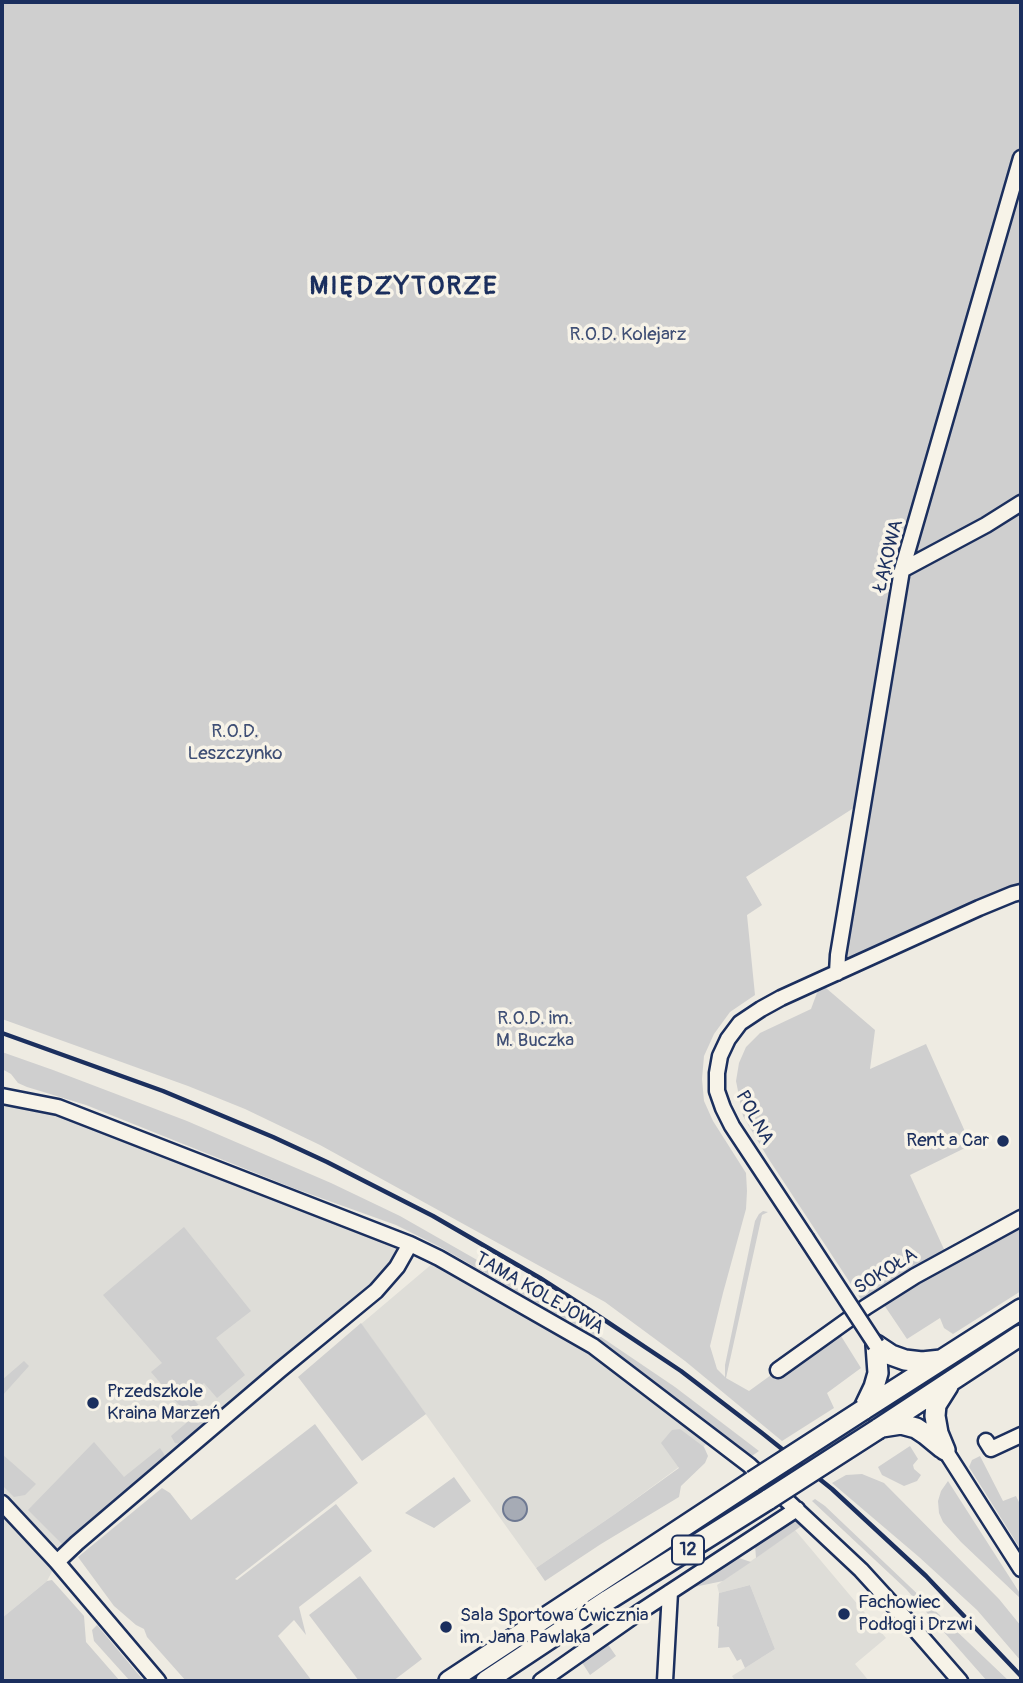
<!DOCTYPE html>
<html>
<head>
<meta charset="utf-8">
<style>
	body { margin:0 }
	#map { position:relative; width:1023px; height:1683px; overflow:hidden; background:#eeebe2; font-family:Pangolin,sans-serif }
	canvas { display:block }
	.frame { position:absolute; inset:0; border:4px solid #1b2f5e; pointer-events:none }
</style>
</head>
<body>
<div id="map">
<canvas width="1023" height="1683"></canvas>
<div class="frame"></div>
</div>
<script>
const ctx = document.querySelector('canvas').getContext('2d');
ctx.lineJoin = 'round';
function fill(path, color) { ctx.fillStyle = color; ctx.fill(path, 'evenodd'); }
const shape = rows => new Path2D(rows.map(r => 'M' + r).join(''));
function trace(path, color, width, dash) { ctx.strokeStyle = color; ctx.lineWidth = width; ctx.lineCap = dash ? 'butt' : 'round'; ctx.setLineDash(dash || []); ctx.stroke(path); }
function drawText(font, color, halo, rows, align = 'center') {
  ctx.font = font + ' Pangolin,sans-serif'; ctx.lineWidth = 7; ctx.setLineDash([]); ctx.textBaseline = 'middle'; ctx.strokeStyle = halo; ctx.fillStyle = color; for (const [text, x, y, turn = 0] of rows) {
    ctx.save(); ctx.translate(x, y); ctx.rotate((+turn || 0) * Math.PI / 180); ctx.textAlign = isNaN(turn) ? turn : align; if (halo) ctx.strokeText(text, 0, 0); ctx.fillText(text, 0, 0); ctx.restore();
  }
}
fill(shape([
	[2,1096,34,1101,410,1244,397,1267,57,1562,47,1581,2,1618],
	[439,1258,593,1346,714,1438,679,1467,615,1514,536,1568,361,1324],
	[795,1530,886,1638,855,1664,869,1681,735,1681,732,1676,775,1649,750,1585,719,1593,717,1585]
]), '#deddd8');
fill(shape([
	[2,2,1021,2,1021,890,837,973,863,802,746,877,762,905,747,915,755,995,730,1012,714,1034,704,1056,702,1079,704,1101,713,1121,746,1173,747,1191,746,1209,723,1293,710,1346,717,1369,725,1377,725,1365,755,1221,759,1214,763,1211,768,1212,762,1215,726,1378,749,1391,836,1328,861,1368,827,1393,834,1408,782,1441,685,1361,605,1302,320,1145,245,1109,188,1086,2,1019],
	[819,982,875,1030,870,1069,926,1044,971,1145,910,1175,948,1258,1021,1218,1021,1291,953,1334,944,1328,940,1318,907,1339,880,1299,866,1307,768,1158,743,1116,736,1081,739,1063,746,1047,760,1033,811,1009,818,990],
	[2,1052,53,1070,187,1121,331,1183,400,1216,542,1297,675,1387,759,1451,749,1458,688,1408,610,1347,581,1328,440,1247,396,1225,293,1188,86,1105,27,1087,18,1083,11,1074,2,1069],
	[184,1227,251,1311,216,1338,245,1375,217,1398,204,1383,190,1395,207,1415,214,1419,192,1439,181,1444,175,1443,171,1436,191,1419,151,1372,162,1363,103,1295],
	[361,1323,426,1414,362,1461,298,1377],
	[24,1361,29,1366,2,1396,2,1380],
	[315,1424,358,1483,235,1579,237,1580,336,1504,372,1551,299,1607,306,1635,294,1620,278,1636,312,1681,186,1681,147,1637,144,1629,136,1625,114,1606,78,1557,162,1488,170,1493,191,1520],
	[680,1429,704,1447,708,1456,705,1463,681,1486,679,1497,601,1544,545,1581,536,1568,615,1514,679,1468,661,1443,672,1430],
	[94,1442,124,1477,160,1448,164,1454,166,1460,64,1546,28,1510],
	[910,1446,918,1459,913,1465,914,1469,921,1475,917,1481,904,1486,882,1475,878,1467],
	[2,1454,36,1484,25,1495,14,1497,2,1485],
	[980,1456,1003,1501,1016,1496,1021,1506,1021,1550,969,1467,972,1460],
	[862,1474,884,1483,999,1599,1021,1626,1021,1661,977,1610,919,1557,832,1483,846,1475],
	[454,1477,471,1501,434,1528,405,1513],
	[948,1481,1021,1595,1021,1599,961,1542,943,1522,939,1513,938,1501,941,1491],
	[815,1499,825,1506,1009,1681,987,1681,906,1589,812,1501],
	[802,1513,810,1520,756,1558,755,1545,765,1535],
	[733,1556,751,1562,723,1581,670,1592],
	[360,1576,422,1659,393,1681,359,1681,309,1615],
	[52,1580,84,1616,86,1642,120,1681,2,1681,2,1618,47,1581],
	[750,1585,775,1649,745,1668,741,1659,737,1661,729,1647,718,1648,719,1627,717,1626,719,1593],
	[97,1625,144,1681,130,1681,94,1641,92,1630],
	[607,1643,616,1656,590,1675,581,1661]
]), '#cfcfcf');
const water = shape([
	'503 1509a12 12 0 1 1 24 0a12 12 0 1 1-24 0Z'
]);
fill(water, '#a6abb5');
trace(water, '#6e7992', 2);
const minor = shape([
	[902,570,986,525,1021,503],
	[837,973,838,955,902,570,1021,158],
	[2,1096,58,1107,410,1244,439,1258,593,1346,749,1465,861,1570,913,1627,960,1681],
	[806,1238,732,1126,723,1108,717,1091,717,1073,720,1056,728,1039,740,1023,761,1009,781,998,979,908,1013,894,1021,892],
	[778,1370,866,1307,915,1276,1021,1218],
	[986,1441,991,1449,1021,1435],
	[945,1450,1021,1569],
	[2,1503,57,1562,158,1681],
	[57,1562,77,1543,280,1370,376,1291,397,1267,410,1244],
	[541,1681,638,1613,797,1509],
	[665,1681,670,1592]
]);
const major = shape([
	[876,1345,891,1355,905,1360,922,1362,941,1360],
	[863,1410,1021,1309],
	[863,1410,874,1387,878,1373,876,1345],
	[882,1427,901,1424,916,1428,925,1434,942,1448],
	[878,1429,1021,1335],
	[945,1450,938,1433,935,1416,936,1405,948,1386],
	[449,1681,753,1481],
	[486,1681,608,1600,769,1499]
]);
trace(minor, '#1b2f5e', 19);
trace(major, '#1b2f5e', 24);
trace(minor, '#f7f3e8', 14);
trace(major, '#f7f3e8', 19);
trace(shape([
	[2,1033,163,1091,273,1137,327,1162,433,1216,540,1278,588,1309,681,1371,762,1433,832,1489,926,1576,1021,1676]
]), '#1b2f5e', 4.5);
const minorBridge = shape([
	[806,1238,876,1345]
]);
const majorBridge = shape([
	[753,1481,863,1410],
	[769,1499,878,1429]
]);
trace(minorBridge, '#1b2f5e', 19, []);
trace(majorBridge, '#1b2f5e', 24, []);
trace(minorBridge, '#f7f3e8', 14);
trace(majorBridge, '#f7f3e8', 19);
for (const [x, y, r, color] of [
	[1003,1141,7,"#1b2f5e"],
	[93,1403,7,"#1b2f5e"],
	[844,1614,7,"#1b2f5e"],
	[446,1627,7,"#1b2f5e"]
]) { const dot = new Path2D(); dot.arc(x, y, r, 0, 2 * Math.PI); ctx.fillStyle = color; ctx.fill(dot); trace(dot, '#f7f3e8', 2.5); }
for (const [x, y, w] of [
	[688,1550,32]
]) { const box = new Path2D(); box.roundRect(x - w / 2, y - 14.5, w, 29, 5); ctx.fillStyle = '#f7f3e8'; ctx.fill(box); trace(box, '#1b2f5e', 2); }
drawText('bold 18px', '#1b2f5e', null, [
	["12",688,1550]
]);
drawText('19px', '#3f4f75', '#f7f3e8', [
	["R.O.D. Kolejarz",628,335],
	["R.O.D.",235,732],
	["Leszczynko",235,754],
	["R.O.D. im.",535,1019],
	["M. Buczka",535,1041]
]);
drawText('19px', '#1b2f5e', '#f7f3e8', [
	["ŁĄKOWA",889,556,-76],
	["POLNA",754,1118,61],
	["SOKOŁA",886,1272,-32],
	["TAMA KOLEJOWA",539,1294,30]
]);
drawText('19px', '#1b2f5e', '#f7f3e8', [
	["Rent a Car",989,1141,"right"],
	["Przedszkole",107,1392],
	["Kraina Marzeń",107,1414],
	["Fachowiec",858,1603],
	["Podłogi i Drzwi",858,1625],
	["Sala Sportowa Ćwicznia",460,1616],
	["im. Jana Pawlaka",460,1638]
], 'left');
ctx.letterSpacing = '2px';
drawText('bold 26px', '#1b2f5e', '#f7f3e8', [
	["MIĘDZYTORZE",404,287]
]);
ctx.letterSpacing = '0px';
</script>
</body>
</html>
